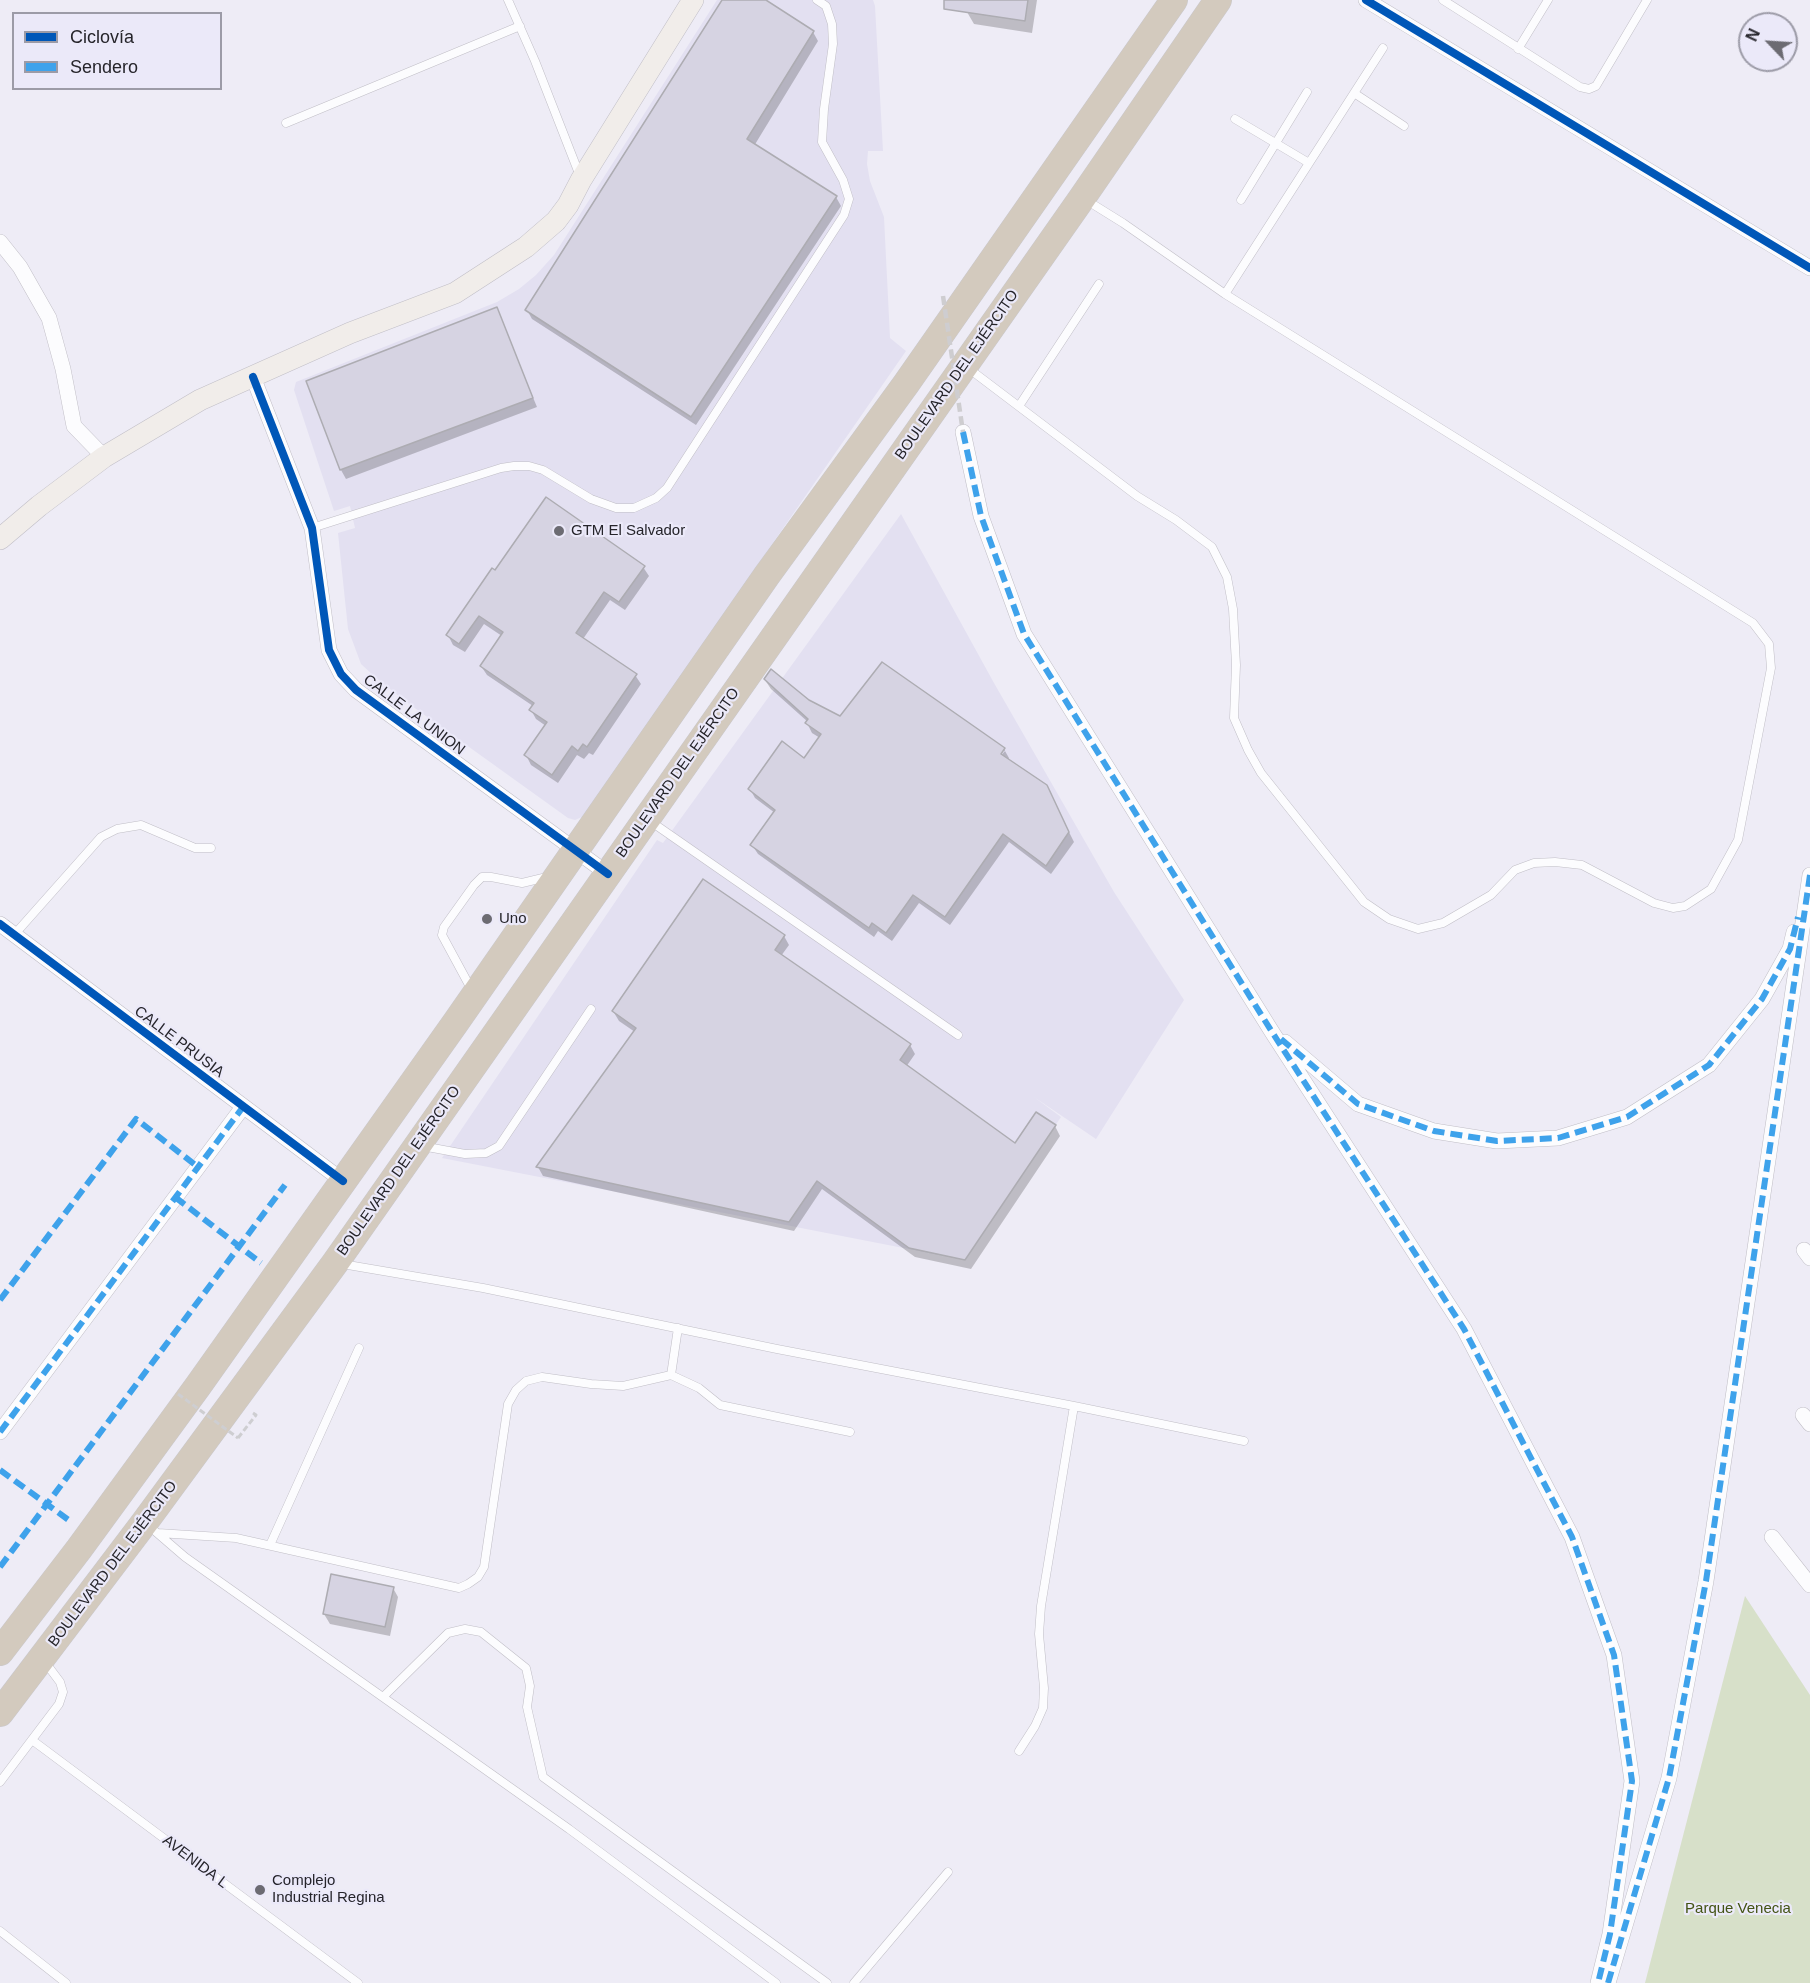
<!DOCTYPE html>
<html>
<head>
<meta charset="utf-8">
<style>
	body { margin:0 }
	#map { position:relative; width:1810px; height:1983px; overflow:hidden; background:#eeecf6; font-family:Helvetica,sans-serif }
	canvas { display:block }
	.legend { position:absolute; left:12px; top:12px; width:210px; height:78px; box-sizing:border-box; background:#ebe9f9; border:2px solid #9c9ba7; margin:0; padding:8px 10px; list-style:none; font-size:18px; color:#26252b }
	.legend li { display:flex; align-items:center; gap:12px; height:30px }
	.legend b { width:30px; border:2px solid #9c9ba7 }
	.north { position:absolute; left:1738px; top:12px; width:60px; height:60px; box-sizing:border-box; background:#ebe9f9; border:2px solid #9c9ba7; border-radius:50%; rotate:295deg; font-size:16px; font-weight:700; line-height:24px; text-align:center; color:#26252b }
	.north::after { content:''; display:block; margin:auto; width:21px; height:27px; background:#6c6b72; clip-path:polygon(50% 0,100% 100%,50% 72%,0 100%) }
</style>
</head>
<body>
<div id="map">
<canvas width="1810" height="1983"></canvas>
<ul class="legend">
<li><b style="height:8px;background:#0057b8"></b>Ciclovía</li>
<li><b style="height:8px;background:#3ea2eb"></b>Sendero</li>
</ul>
<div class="north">N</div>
</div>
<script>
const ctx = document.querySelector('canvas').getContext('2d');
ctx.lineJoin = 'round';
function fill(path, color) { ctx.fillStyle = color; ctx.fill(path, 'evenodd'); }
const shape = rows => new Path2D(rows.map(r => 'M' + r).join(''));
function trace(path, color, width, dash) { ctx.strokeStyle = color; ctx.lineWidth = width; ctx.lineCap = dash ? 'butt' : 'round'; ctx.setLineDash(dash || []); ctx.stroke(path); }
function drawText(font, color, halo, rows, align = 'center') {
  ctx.font = font + ' Helvetica,sans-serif'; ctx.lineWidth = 4.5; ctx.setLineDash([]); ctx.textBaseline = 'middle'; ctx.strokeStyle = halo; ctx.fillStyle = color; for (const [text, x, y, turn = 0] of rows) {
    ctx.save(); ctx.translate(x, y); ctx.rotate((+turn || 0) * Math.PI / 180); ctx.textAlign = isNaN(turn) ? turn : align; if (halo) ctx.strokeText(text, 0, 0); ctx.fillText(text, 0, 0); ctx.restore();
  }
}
fill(shape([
	[717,0,873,0,875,6,883,151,868,151,867,164,870,181,884,217,890,338,906,351,587,811,582,817,575,820,568,818,405,701,375,677,361,664,348,629,338,533,355,528,350,506,334,511,294,390,296,382,497,302,519,289,536,275,554,255],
	[901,514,994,683,1114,892,1184,1000,1096,1139,1034,1097,1061,1117,965,1260,442,1158,657,840,663,843]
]), '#e3e0f1');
fill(shape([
	[1745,1596,1810,1695,1810,1983,1645,1983]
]), '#d7e0c9');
fill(shape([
	[723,0,763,0,813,32,818,41,754,146,836,197,841,206,696,425,532,319,527,310],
	[968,0,1037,0,1032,33,974,24,967,12],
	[496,309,537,407,346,479,341,470],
	[643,567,649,576,625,610,610,600,583,639,635,675,641,684,593,755,589,753,584,759,577,755,558,783,531,765,526,755,546,726,536,719,531,710,533,706,487,675,481,666,502,636,484,624,465,652,453,645,448,635,492,570],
	[765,680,840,718,1004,749,1005,751,1001,751,997,760,1005,751,1009,758,1008,760,1051,796,1074,842,1051,874,1009,842,950,925,919,903,892,941,878,931,874,937,758,854,752,845,775,813,755,798,750,789,804,760,820,738,812,733,807,723,808,722,771,689],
	[784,936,789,945,781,956,910,1045,915,1054,906,1067,1015,1145,1055,1126,1060,1136,971,1269,915,1257,822,1189,794,1231,543,1176,538,1167,635,1032,619,1021,613,1011],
	[393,1588,398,1597,390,1636,330,1624,324,1614]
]), '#0003');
const building = shape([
	[722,0,766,0,814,31,747,139,837,196,691,417,525,310,722,0],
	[944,0,1028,0,1025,21,944,9,944,0],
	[497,307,533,398,340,470,306,381,497,307],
	[546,497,645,566,619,602,604,592,576,633,637,674,587,747,583,744,578,751,572,746,552,775,524,755,547,722,529,710,534,703,480,666,503,632,479,616,459,644,446,635,492,568,495,570,546,497],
	[882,662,1005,748,1001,754,1047,785,1069,832,1046,866,1003,834,945,917,913,895,886,933,872,923,869,928,750,845,775,810,748,789,782,741,804,758,821,734,805,723,808,719,764,679,771,669,809,700,840,716,882,662],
	[703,879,785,935,775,950,911,1044,900,1060,1015,1143,1036,1112,1056,1125,965,1260,909,1248,817,1181,789,1222,536,1167,636,1028,612,1011,703,879],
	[331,1574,394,1587,385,1627,323,1614,331,1574]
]);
fill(building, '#d6d3e2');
trace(building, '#adacb2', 1.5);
const lane = shape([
	[508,0,535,61,580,176],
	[1443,0,1580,87,1589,89,1596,86,1647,0],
	[1518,49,1548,0],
	[1354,93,1404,126],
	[1235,119,1309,163],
	[286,123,520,26],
	[1086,200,1123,223,1225,294,1383,48],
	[1241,200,1307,92],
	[968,368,1137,496,1176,520,1212,547,1227,577,1233,609,1236,665,1234,718,1248,750,1261,773,1364,902,1389,919,1418,929,1443,923,1491,895,1515,870,1534,863,1555,862,1582,865,1654,903,1673,908,1685,906,1711,889,1738,840,1771,668,1769,644,1753,623,1225,294],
	[1019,406,1099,284],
	[312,528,501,468,514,466,529,466,543,470,591,499,616,508,634,508,656,498,667,488,844,215,849,199,843,180,822,142,824,109,833,44,832,24,826,6,817,0],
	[650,821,958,1035],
	[14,935,101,837,117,829,141,825,195,848,211,848],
	[468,983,442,935,444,927,474,885,482,877,491,877,522,883,547,877],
	[422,1146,465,1154,486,1153,499,1146,591,1009],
	[342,1264,483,1288,777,1349,1074,1406,1244,1441],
	[671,1375,678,1328],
	[156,1532,185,1557,569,1829,776,1983],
	[158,1533,236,1538,459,1588,468,1584,478,1577,484,1567,508,1404,516,1390,526,1381,542,1377,591,1384,623,1386,671,1375,699,1388,720,1405,850,1432],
	[270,1545,359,1348],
	[383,1697,448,1633,465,1629,481,1632,526,1668,530,1686,527,1707,543,1777,827,1983],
	[32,1740,358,1983],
	[1019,1751,1035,1726,1043,1708,1044,1688,1039,1634,1041,1606,1074,1406],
	[0,1782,59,1704,63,1692,60,1682,45,1662],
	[0,1931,66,1983],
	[854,1983,948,1872]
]);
const street = shape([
	[1366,0,1810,268],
	[0,242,20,267,49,318,63,369,74,426,104,457],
	[253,377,312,528,329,650,341,674,356,690,608,874],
	[963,432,981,516,1024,634,1272,1032,1464,1329,1572,1537,1614,1655,1632,1781,1610,1934,1598,1983],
	[0,924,343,1181],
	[1285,1042,1358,1104,1434,1131,1497,1141,1558,1138,1627,1117,1709,1065,1762,999,1790,949,1794,932],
	[1804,1250,1810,1258],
	[1803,1415,1810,1424],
	[0,1432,243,1107],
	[1772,1537,1810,1585],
	[1608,1983,1669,1778,1706,1581,1810,875]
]);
const secondary = shape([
	[0,539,39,506,104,457,200,400,350,333,455,293,526,247,556,221,568,205,581,180,693,0]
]);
const highway = shape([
	[0,1652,79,1549,198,1386,456,1022,767,575,906,384,1174,0],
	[0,1713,144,1523,335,1263,1082,198,1218,0]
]);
trace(lane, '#c0bec6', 9);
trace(street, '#c0bec6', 16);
trace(secondary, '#c0bec6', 22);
trace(highway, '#c9c8cd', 28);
trace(shape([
	[238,1438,256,1415,253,1413]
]), '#ceced1', 3, [6, 3]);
trace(lane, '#fcfcfe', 8);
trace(street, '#fcfcfe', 15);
trace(secondary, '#f1edea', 21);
trace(highway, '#d3cabe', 27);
trace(shape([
	[943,296,963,432]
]), '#cecdd0', 4.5, [9, 4.5]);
trace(shape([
	[178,1394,238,1438]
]), '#ceced1', 3, [6, 3]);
trace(shape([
	[963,432,981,516,1024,634,1272,1032,1464,1329,1572,1537,1614,1655,1632,1781,1610,1934,1598,1983],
	[1281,1039,1358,1104,1434,1131,1497,1141,1558,1138,1627,1117,1709,1065,1762,999,1790,949,1798,917],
	[175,1197,261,1263],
	[0,1300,136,1119,198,1167],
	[0,1432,243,1107],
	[0,1470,70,1521],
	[0,1567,285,1185],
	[1608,1983,1669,1778,1706,1581,1810,875]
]), '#3ea2eb', 6, [12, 6]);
trace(shape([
	[1366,0,1810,268],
	[253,377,312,528,329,650,341,674,356,690,608,874],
	[0,924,343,1181]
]), '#0057b8', 8);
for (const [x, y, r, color] of [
	[559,531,6,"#6c6b72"],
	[487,919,6,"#6c6b72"],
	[260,1890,6,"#6c6b72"]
]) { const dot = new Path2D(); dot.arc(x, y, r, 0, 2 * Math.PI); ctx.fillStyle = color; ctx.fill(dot); trace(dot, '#ebe9f9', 2); }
drawText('15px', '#26252b', '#ebe9f9', [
	["BOULEVARD DEL EJÉRCITO",957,375,-55],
	["CALLE LA UNION",414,715,37],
	["BOULEVARD DEL EJÉRCITO",678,773,-55],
	["CALLE PRUSIA",179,1042,37],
	["BOULEVARD DEL EJÉRCITO",399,1171,-55],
	["BOULEVARD DEL EJÉRCITO",113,1564,-53],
	["AVENIDA L",195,1862,37]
]);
drawText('15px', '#26252b', '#ebe9f9', [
	["GTM El Salvador",571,531],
	["Uno",499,919],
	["Complejo",272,1881],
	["Industrial Regina",272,1898]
], 'left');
drawText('15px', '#435314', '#ebe9f9', [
	["Parque Venecia",1738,1909]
]);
</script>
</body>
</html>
